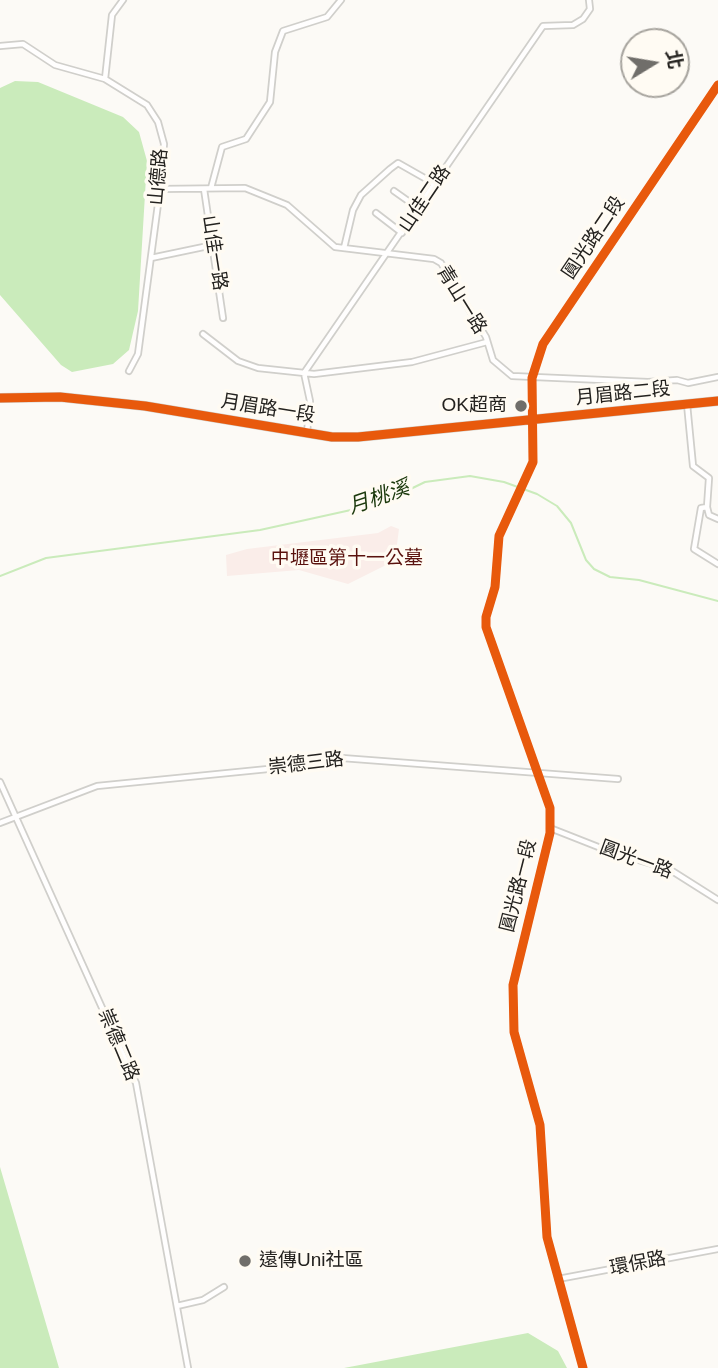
<!DOCTYPE html>
<html>
<head>
<meta charset="utf-8">
<style>
	body { margin:0 }
	#map { position:relative; width:718px; height:1368px; overflow:hidden; background:#fcfaf6; font-family:Arial,"Noto Sans TC",sans-serif }
	canvas { display:block }
	.north { position:absolute; left:620px; top:28px; width:70px; height:70px; box-sizing:border-box; background:#fffbf3; border:2px solid #a7a49e; border-radius:50%; rotate:79deg; font-size:19px; font-weight:700; line-height:28px; text-align:center; color:#24221f }
	.north::after { content:''; display:block; margin:auto; width:24px; height:32px; background:#706e6a; clip-path:polygon(50% 0,100% 100%,50% 72%,0 100%) }
</style>
</head>
<body>
<div id="map">
<canvas width="718" height="1368"></canvas>
<div class="north">北</div>
</div>
<script>
const ctx = document.querySelector('canvas').getContext('2d');
ctx.lineJoin = 'round';
function fill(path, color) { ctx.fillStyle = color; ctx.fill(path, 'evenodd'); }
const shape = rows => new Path2D(rows.map(r => 'M' + r).join(''));
function trace(path, color, width, dash) { ctx.strokeStyle = color; ctx.lineWidth = width; ctx.lineCap = dash ? 'butt' : 'round'; ctx.setLineDash(dash || []); ctx.stroke(path); }
function drawText(font, color, halo, rows, align = 'center') {
  ctx.font = font + ' Arial,"Noto Sans TC",sans-serif'; ctx.lineWidth = 7; ctx.setLineDash([]); ctx.textBaseline = 'middle'; ctx.strokeStyle = halo; ctx.fillStyle = color; for (const [text, x, y, turn = 0] of rows) {
    ctx.save(); ctx.translate(x, y); ctx.rotate((+turn || 0) * Math.PI / 180); ctx.textAlign = isNaN(turn) ? turn : align; if (halo) ctx.strokeText(text, 0, 0); ctx.fillText(text, 0, 0); ctx.restore();
  }
}
fill(shape([
	[391,526,399,529,396,552,390,563,348,584,299,570,227,576,226,555,247,549,378,533]
]), '#faede9');
fill(shape([
	[15,81,38,82,123,117,139,132,147,161,138,311,129,350,113,364,72,372,61,365,0,295,0,88],
	[0,1167,59,1368,0,1368],
	[528,1333,558,1351,567,1368,344,1368]
]), '#caebbb');
trace(shape([
	[0,576,46,558,260,530,360,508,392,498,425,482,470,476,504,482,537,494,557,506,571,523,586,560,594,569,610,577,639,580,718,601]
]), '#caebbb', 2);
const minor = shape([
	[0,46,23,44,55,65,105,79,147,105,158,122,164,144,160,189,138,354,129,371],
	[105,79,112,15,123,0],
	[211,188,222,147,246,139,270,102,275,52,283,31,327,17,341,0],
	[160,189,245,188,287,205,335,247,434,259,441,263,486,337,493,360,512,376,648,382,677,380,688,383,718,377],
	[204,189,223,318],
	[394,191,418,208],
	[376,213,402,233],
	[344,248,353,210,361,195,390,169,398,163,435,184],
	[151,258,213,245],
	[203,334,238,361,258,368,314,374,412,362,487,342],
	[687,404,693,466,709,478,707,507,701,508,694,549,718,564],
	[307,433,310,401,304,373,543,26,573,25,583,19,590,9,589,0],
	[707,507,709,515,718,519],
	[0,782,136,1083,188,1368],
	[0,823,97,786,268,769,342,758,618,779],
	[550,828,611,852,669,869,718,900],
	[558,1279,718,1249],
	[177,1306,203,1300,224,1287],
	[583,1368,547,1237,540,1125,514,1032,513,985,550,833,550,808,486,627,486,617,495,587,499,536,533,462,532,378,543,344,718,85]
]);
const tertiary = shape([
	[0,398,60,397,145,406,332,437,358,437,718,401]
]);
trace(minor, '#d0cfcb', 8);
trace(tertiary, '#d0cfcb', 10);
trace(minor, '#fffefe', 4.5);
trace(tertiary, '#fffefe', 6);
trace(shape([
	[0,398,60,397,145,406,332,437,358,437,718,401],
	[583,1368,547,1237,540,1125,514,1032,513,985,550,833,550,808,486,627,486,617,495,587,499,536,533,462,532,378,543,344,718,85]
]), '#e8590c', 9);
for (const [x, y, r, color] of [
	[521,406,7,"#706e6a"],
	[245,1261,7,"#706e6a"]
]) { const dot = new Path2D(); dot.arc(x, y, r, 0, 2 * Math.PI); ctx.fillStyle = color; ctx.fill(dot); trace(dot, '#fffbf3', 2.5); }
drawText('19px', '#24221f', '#fffbf3', [
	["山德路",159,177,-85],
	["山佳二路",425,199,-56],
	["圓光路二段",594,238,-56],
	["山佳一路",214,253,81],
	["青山一路",461,300,58],
	["月眉路二段",623,394,-6],
	["月眉路一段",268,409,9],
	["崇德三路",306,764,-7],
	["圓光一路",636,860,20],
	["圓光路一段",519,886,-76],
	["崇德二路",118,1045,67],
	["環保路",638,1264,-11]
]);
drawText('19px', '#24221f', '#fffbf3', [
	["OK超商",507,406],
	["遠傳Uni社區",259,1261,"left"]
], 'right');
drawText('19px', '#5a120e', '#fffbf3', [
	["中壢區第十一公墓",347,559]
]);
drawText('italic 21px', '#1b390c', '#fffbf3', [
	["月桃溪",379,498,-19]
]);
</script>
</body>
</html>
